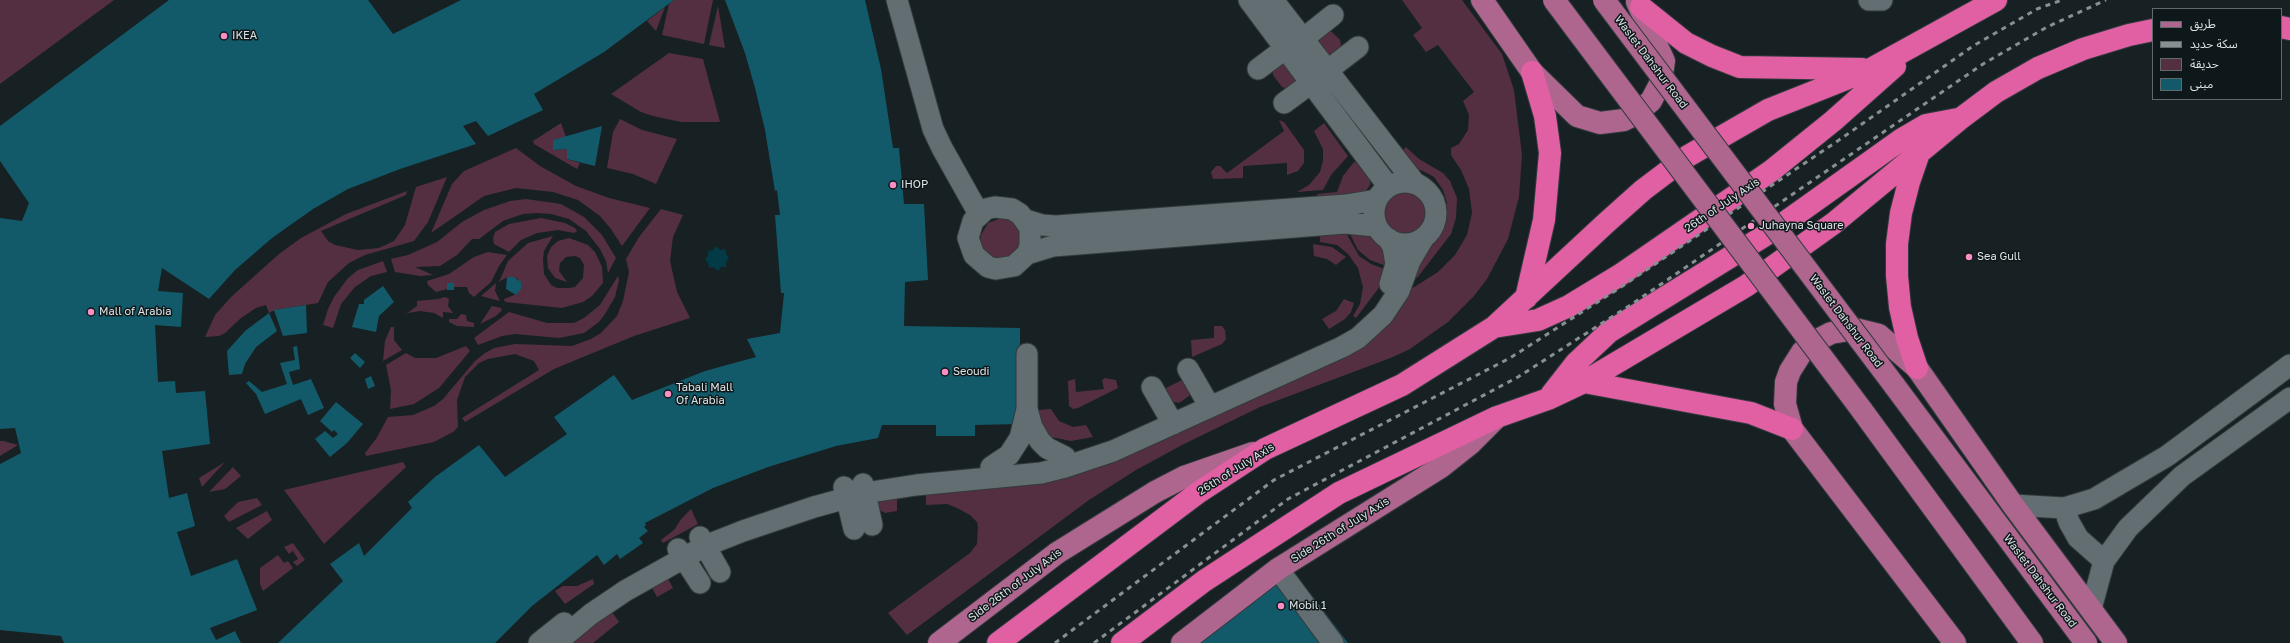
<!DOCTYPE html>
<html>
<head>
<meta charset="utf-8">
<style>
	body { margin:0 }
	#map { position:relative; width:2290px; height:643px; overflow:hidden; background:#172124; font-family:"Golos Text","Noto Sans Arabic",sans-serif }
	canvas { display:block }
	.legend { position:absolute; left:2152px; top:8px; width:130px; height:92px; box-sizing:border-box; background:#0e181a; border:1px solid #61696b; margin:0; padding:5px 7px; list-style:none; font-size:12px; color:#dde3e5 }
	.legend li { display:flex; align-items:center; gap:8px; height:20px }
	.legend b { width:20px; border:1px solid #61696b }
</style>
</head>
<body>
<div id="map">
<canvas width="2290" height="643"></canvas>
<ul class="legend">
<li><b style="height:5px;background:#ae668f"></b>طريق</li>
<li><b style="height:5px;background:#889093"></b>سكة حديد</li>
<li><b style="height:11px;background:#542f41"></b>حديقة</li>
<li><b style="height:11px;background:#125a69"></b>مبنى</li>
</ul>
</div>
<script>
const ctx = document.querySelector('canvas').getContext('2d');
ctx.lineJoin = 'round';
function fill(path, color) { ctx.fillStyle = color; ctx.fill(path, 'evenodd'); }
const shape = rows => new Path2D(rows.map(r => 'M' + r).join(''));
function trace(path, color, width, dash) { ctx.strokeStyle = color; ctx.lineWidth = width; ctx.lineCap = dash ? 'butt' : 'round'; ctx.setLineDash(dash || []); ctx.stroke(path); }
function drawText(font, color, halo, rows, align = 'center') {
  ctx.font = font + ' "Golos Text",sans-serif'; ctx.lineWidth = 3; ctx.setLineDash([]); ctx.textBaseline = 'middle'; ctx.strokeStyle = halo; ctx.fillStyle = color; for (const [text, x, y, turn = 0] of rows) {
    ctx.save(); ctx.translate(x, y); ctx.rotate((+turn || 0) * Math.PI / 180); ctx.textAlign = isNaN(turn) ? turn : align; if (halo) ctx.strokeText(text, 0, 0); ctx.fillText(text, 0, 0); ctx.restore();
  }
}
fill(shape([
	[0,0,114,0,0,84],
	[674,0,713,0,704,44,662,35,669,4],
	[1402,0,1462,0,1502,54,1514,90,1522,155,1519,197,1508,239,1487,279,1474,296,1448,322,1410,349,1393,357,1260,407,1182,445,1136,470,1089,500,907,635,888,613,970,553,977,544,978,527,977,522,970,515,957,508,947,504,926,505,926,493,897,497,897,511,885,513,878,509,877,503,881,496,1030,482,1294,376,1403,294,1438,272,1455,255,1467,235,1472,213,1469,189,1461,170,1451,155,1451,148,1459,144,1468,130,1469,115,1463,101,1474,92,1438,45,1426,52,1413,35,1422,28],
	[718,6,725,48,709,45],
	[665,7,656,31,647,21],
	[1330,30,1340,40,1341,45,1341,48,1330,56,1318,43,1318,37],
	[669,53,703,59,720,122,681,122,653,116,641,112,611,94],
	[1283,63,1299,80,1289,89,1282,87,1273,75,1273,69],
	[620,119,642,130,677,139,656,184,633,174,607,168,613,132],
	[1279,120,1284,122,1304,150,1304,163,1298,171,1287,175,1287,163,1243,166,1243,178,1213,179,1211,172,1216,166,1220,166,1227,173,1284,131],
	[561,123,566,137,553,140,553,150,567,149,567,159,580,163,577,169,534,144,533,141],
	[1324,123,1348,156,1331,175,1323,190,1297,192,1309,185,1320,172,1323,161,1323,149,1314,131],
	[1406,147,1419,159,1443,173,1450,181,1457,198,1456,218,1451,234,1417,278,1413,273,1430,242,1442,228,1447,203,1443,190,1434,177,1423,171,1416,169,1400,153],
	[516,148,540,166,576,186,609,198,650,208,622,246,611,229,600,216,578,200,553,192,516,188,484,196,431,233,452,184,464,171],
	[1354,162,1359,163,1370,176,1370,185,1365,192,1318,199,1317,194,1337,192,1343,176],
	[447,177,428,222,414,241,365,255,349,263,328,282,318,303,275,310,269,313,266,305,256,308,241,318,225,333,219,336,205,337,215,315,231,297,279,254,301,238,346,214,407,191,406,195,321,231,328,241,335,245,358,250,379,248,394,241,405,225,416,187],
	'1380 211a24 24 0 1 1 48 0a24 24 0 1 1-48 0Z',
	[526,199,561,204,584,217,602,235,616,258,608,273,606,261,600,249,586,231,569,219,551,214,537,213,523,214,503,221,479,239,472,239,457,255,440,266,415,267,433,275,420,276,395,272,391,259,408,255,437,242,462,222,484,210,510,201],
	[661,209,683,215,673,237,670,261,677,292,690,318,634,336,554,369,465,422,462,418,539,370,534,361,515,354,488,359,479,363,465,377,457,400,458,427,453,432,434,442,366,456,365,453,376,439,388,417,413,415,434,406,443,399,475,361,485,353,494,348,515,344,572,346,591,339,601,333,617,316,623,301,629,272,626,259,639,237],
	[541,218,565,223,575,228,577,231,574,233,558,230,537,233,521,240,509,252,494,244,493,238,495,232,509,224],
	[1001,218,1008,219,1020,226,1024,246,1004,263,985,255,980,242,981,235,988,223],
	[1345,231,1359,256,1371,264,1387,270,1378,289,1356,318,1353,316,1360,304,1363,287,1358,268,1348,254,1337,245,1320,242,1320,234],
	[1349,232,1369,234,1384,247,1389,267,1370,260,1358,250],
	[553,236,544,251,543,259,544,274,551,285,557,288,569,288,575,287,583,278,584,265,580,258,575,256,566,257,560,263,559,271,567,282,555,278,548,268,547,256,551,247,558,241,569,238,588,245,595,252,602,267,603,283,592,296,583,302,562,308,505,302,504,299,517,294,521,285,518,279,514,277,507,277,499,282,508,261,528,243],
	[1313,244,1332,247,1346,257,1336,265,1327,259,1314,256],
	[488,252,507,255,499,266,491,282,474,297,469,293,467,287,454,287,454,283,447,289,436,292,428,285,427,281,449,274,474,257],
	[383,261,387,272,371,276,355,287,341,304,333,328,323,325,328,309,334,297,348,278,358,270],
	[618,276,619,280,615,297,605,314,599,322,584,333,559,338,515,334,502,336,478,345,474,338,509,312,547,323,574,323,584,318,600,305],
	[496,283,495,291,500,301,481,296],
	[445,297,449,299,448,306,453,313,443,312,443,318,434,313,420,311,408,313,402,317,417,306,417,301,438,299],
	[1344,299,1354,303,1351,312,1345,319,1329,329,1322,319,1336,311],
	[492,306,501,308,502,310,496,316,480,324],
	[461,314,466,315,467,321,474,323,474,327,457,326,449,322,449,319,457,319],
	[1214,326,1222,326,1225,330,1226,339,1222,344,1192,357,1191,340,1214,338],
	[391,327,394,327,394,340,402,350,383,361,385,341],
	[466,346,470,351,439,388,414,404,390,409,391,390,386,365,406,353,415,358,436,358],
	[1105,378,1116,380,1118,388,1078,408,1073,409,1069,406,1068,381,1075,379,1076,392,1104,389,1102,380],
	[1182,380,1186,383,1190,392,1189,396,1179,403,1174,402,1166,392,1166,388],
	[1051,409,1059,421,1073,427,1086,425,1093,437,1071,441,1051,437,1045,433,1037,413,1039,410],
	[0,441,3,441,18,445,0,456],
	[225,462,202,487,199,478],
	[403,462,406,467,324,544,284,490],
	[233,467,241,476,225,489,209,492],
	[257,498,262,505,229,522,224,516,238,502],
	[691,509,698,524,663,543,661,540,674,530,682,518],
	[267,511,272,520,248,539,236,528],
	[293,543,305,560,297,566,293,562,298,559,293,551,289,554,284,547],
	[278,555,284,563,288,561,293,568,263,591,260,584,260,568],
	[665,573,673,588,657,597,651,586,612,612,619,622,593,643,562,643],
	[593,579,594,584,565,604,555,591,563,586,577,586]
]), '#542f41');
fill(shape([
	[716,246,720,250,725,249,726,254,729,258,726,262,726,267,721,267,718,271,714,267,709,268,708,263,705,259,708,256,708,251,713,250]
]), '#023b46');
fill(shape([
	[169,0,368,0,393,34,461,0,674,0,604,52,534,94,543,110,488,136,476,121,463,126,476,144,400,169,348,189,313,209,272,238,235,270,209,299,162,268,158,291,183,293,181,327,155,325,158,382,175,381,176,393,205,391,210,444,162,451,169,498,187,493,195,526,177,532,191,576,237,559,257,610,210,628,216,640,235,631,241,643,64,643,61,636,0,630,0,464,21,453,15,428,0,429,0,218,22,221,29,203,0,161,0,126],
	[725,0,865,0,881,69,893,148,899,148,904,204,924,204,928,280,905,282,904,326,1020,328,1020,424,975,425,975,436,936,436,936,425,882,425,878,438,836,446,768,467,713,488,645,523,646,525,644,527,648,531,639,538,643,543,620,559,617,554,604,565,597,555,532,606,495,643,278,643,343,581,330,564,359,543,364,556,412,508,408,502,435,477,479,445,505,477,567,434,554,417,614,375,632,400,705,371,756,357,747,339,780,333,784,293,781,293,775,215,780,215,777,190,775,191,765,130,755,88,745,53],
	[602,126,595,166,567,159,567,149,553,150,553,140],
	[507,277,514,277,521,282,521,289,516,295,506,289],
	[447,283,454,283,454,290,447,290],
	[383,286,394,302,379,316,376,332,352,327,359,304,364,304,364,300],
	[306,305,307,333,283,336,274,310],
	[269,313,277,331,256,347,245,364,242,374,229,375,227,351,245,331],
	[297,346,300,369,289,372,293,385,311,379,324,408,308,415,301,399,265,414,256,394,246,383,249,381,262,392,287,384,280,363,295,360,293,347],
	[355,353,365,362,360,368,350,358],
	[371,376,375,386,368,389,365,379],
	[336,402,363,424,347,443,330,457,315,439,325,431,333,438,338,434,334,430,332,432,320,421],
	[1292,569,1348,643,1191,643]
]), '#125a69');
const minor = shape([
	[897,0,933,129,942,148,979,214],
	[1249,0,1388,186],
	[1273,0,1414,182],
	[1869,0,1882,0],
	[1303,39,1333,15],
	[1258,69,1286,48],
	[1328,70,1358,47],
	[1284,103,1311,83],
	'1374 213a31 31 0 1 1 62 0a31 31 0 1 1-62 0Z',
	[1026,220,1042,225,1056,226,1346,205,1376,200],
	[1389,239,1393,247,1396,264,1390,284],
	[1027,254,1030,246,1030,228,1020,214,1012,209,995,207,986,209,973,221,968,238,974,255,988,267,996,269,1014,266,1027,254,1053,246,1345,223,1376,226],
	[1188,369,1210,407],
	[1152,387,1173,424],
	[1027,409,1032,427,1040,441,1047,448,1065,457],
	[991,467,1009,455,1020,438,1027,409,1027,354],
	[863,484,872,525],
	[844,487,854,529],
	[2013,505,2064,508,2094,499,2167,456,2290,365],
	[2064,508,2069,522,2078,538,2104,561],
	[700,537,720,572],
	[678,549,700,583],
	[1278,569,1333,643],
	[2091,609,2104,561,2128,528,2182,476,2290,398],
	[539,643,564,623],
	[556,643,591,614,625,591,705,546,743,531,814,507,865,493,916,485,1041,473,1065,467,1113,451,1342,347,1358,338,1383,315,1399,291,1410,261,1423,239]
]);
const major = shape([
	[1482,0,1532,72,1577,116,1600,123,1624,120,1634,115,1651,101,1661,82,1664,61,1637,2],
	[1894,385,2086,643],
	[1861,409,2032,643],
	[939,643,1057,553,1155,492,1184,477,1253,453],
	[1182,643,1278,569,1441,467,1470,444,1496,418],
	[1955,643,1792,429,1785,404,1786,382,1790,371,1802,352,1810,344,1831,333,1855,329,1879,335,1917,368,2013,505,2116,643]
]);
const highway = shape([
	[1641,7,1686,43,1712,56,1740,67,1862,69],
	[2281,27,2290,29],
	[1526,298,1544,220,1550,153,1545,116,1532,72],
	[1494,327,1538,320,1569,306,1620,275,1771,171,1833,121,1895,66],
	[1917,368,1907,338,1900,307,1897,276,1897,244,1901,213,1909,182,1919,153],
	[1584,382,1751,413,1792,429],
	[1551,395,1576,363,1609,332,1777,228,1902,139,1926,125,1958,119],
	[998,643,1199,492,1265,449,1402,385,1494,327,1606,223,1643,190,1688,156,1768,110,1871,69,1996,0],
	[1122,643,1204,581,1339,493,1497,417,1548,399,1584,382,1746,286,1834,223,1960,119,1996,92,2038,68,2083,49,2129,35,2153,30]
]);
trace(minor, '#333a3d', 23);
trace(major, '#333a3d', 24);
trace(highway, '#333a3d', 24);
trace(minor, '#636e72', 21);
trace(major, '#ae668f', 22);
trace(highway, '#e060a3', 22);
trace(shape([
	[1055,643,1274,480,1510,358,1621,287,1842,138,1973,46,2037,9,2062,0],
	[1094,643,1288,499,1518,377,1632,304,1983,64,2047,27,2106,0]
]), '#889093', 3, [5, 5]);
const majorBridge = shape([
	[1554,0,1861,409],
	[1604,0,1894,385]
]);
trace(majorBridge, '#333a3d', 24, []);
trace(majorBridge, '#ae668f', 22);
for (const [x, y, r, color] of [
	[224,36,4,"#fb8fc4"],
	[893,185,4,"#fb8fc4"],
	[1751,226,4,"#fb8fc4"],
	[1969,257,4,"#fb8fc4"],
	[91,312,4,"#fb8fc4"],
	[945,372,4,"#fb8fc4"],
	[668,394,4,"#fb8fc4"],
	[1281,606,4,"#fb8fc4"]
]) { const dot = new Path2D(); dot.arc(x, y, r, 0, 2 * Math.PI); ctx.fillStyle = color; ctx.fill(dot); trace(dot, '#0e181a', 1.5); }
drawText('11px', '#dde3e5', '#0e181a', [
	["IKEA",232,36],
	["IHOP",901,185],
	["Juhayna Square",1759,226],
	["Sea Gull",1977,257],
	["Mall of Arabia",99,312],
	["Seoudi",953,372],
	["Tabali Mall",676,388],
	["Of Arabia",676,401],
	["Mobil 1",1289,606]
], 'left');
drawText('11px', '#dde3e5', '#0e181a', [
	["Waslet Dahshur Road",1651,62,53],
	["26th of July Axis",1722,205,-34],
	["Waslet Dahshur Road",1846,321,53],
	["26th of July Axis",1236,469,-32],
	["Side 26th of July Axis",1340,530,-32],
	["Waslet Dahshur Road",2040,581,53],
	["Side 26th of July Axis",1015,585,-37]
]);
</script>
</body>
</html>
